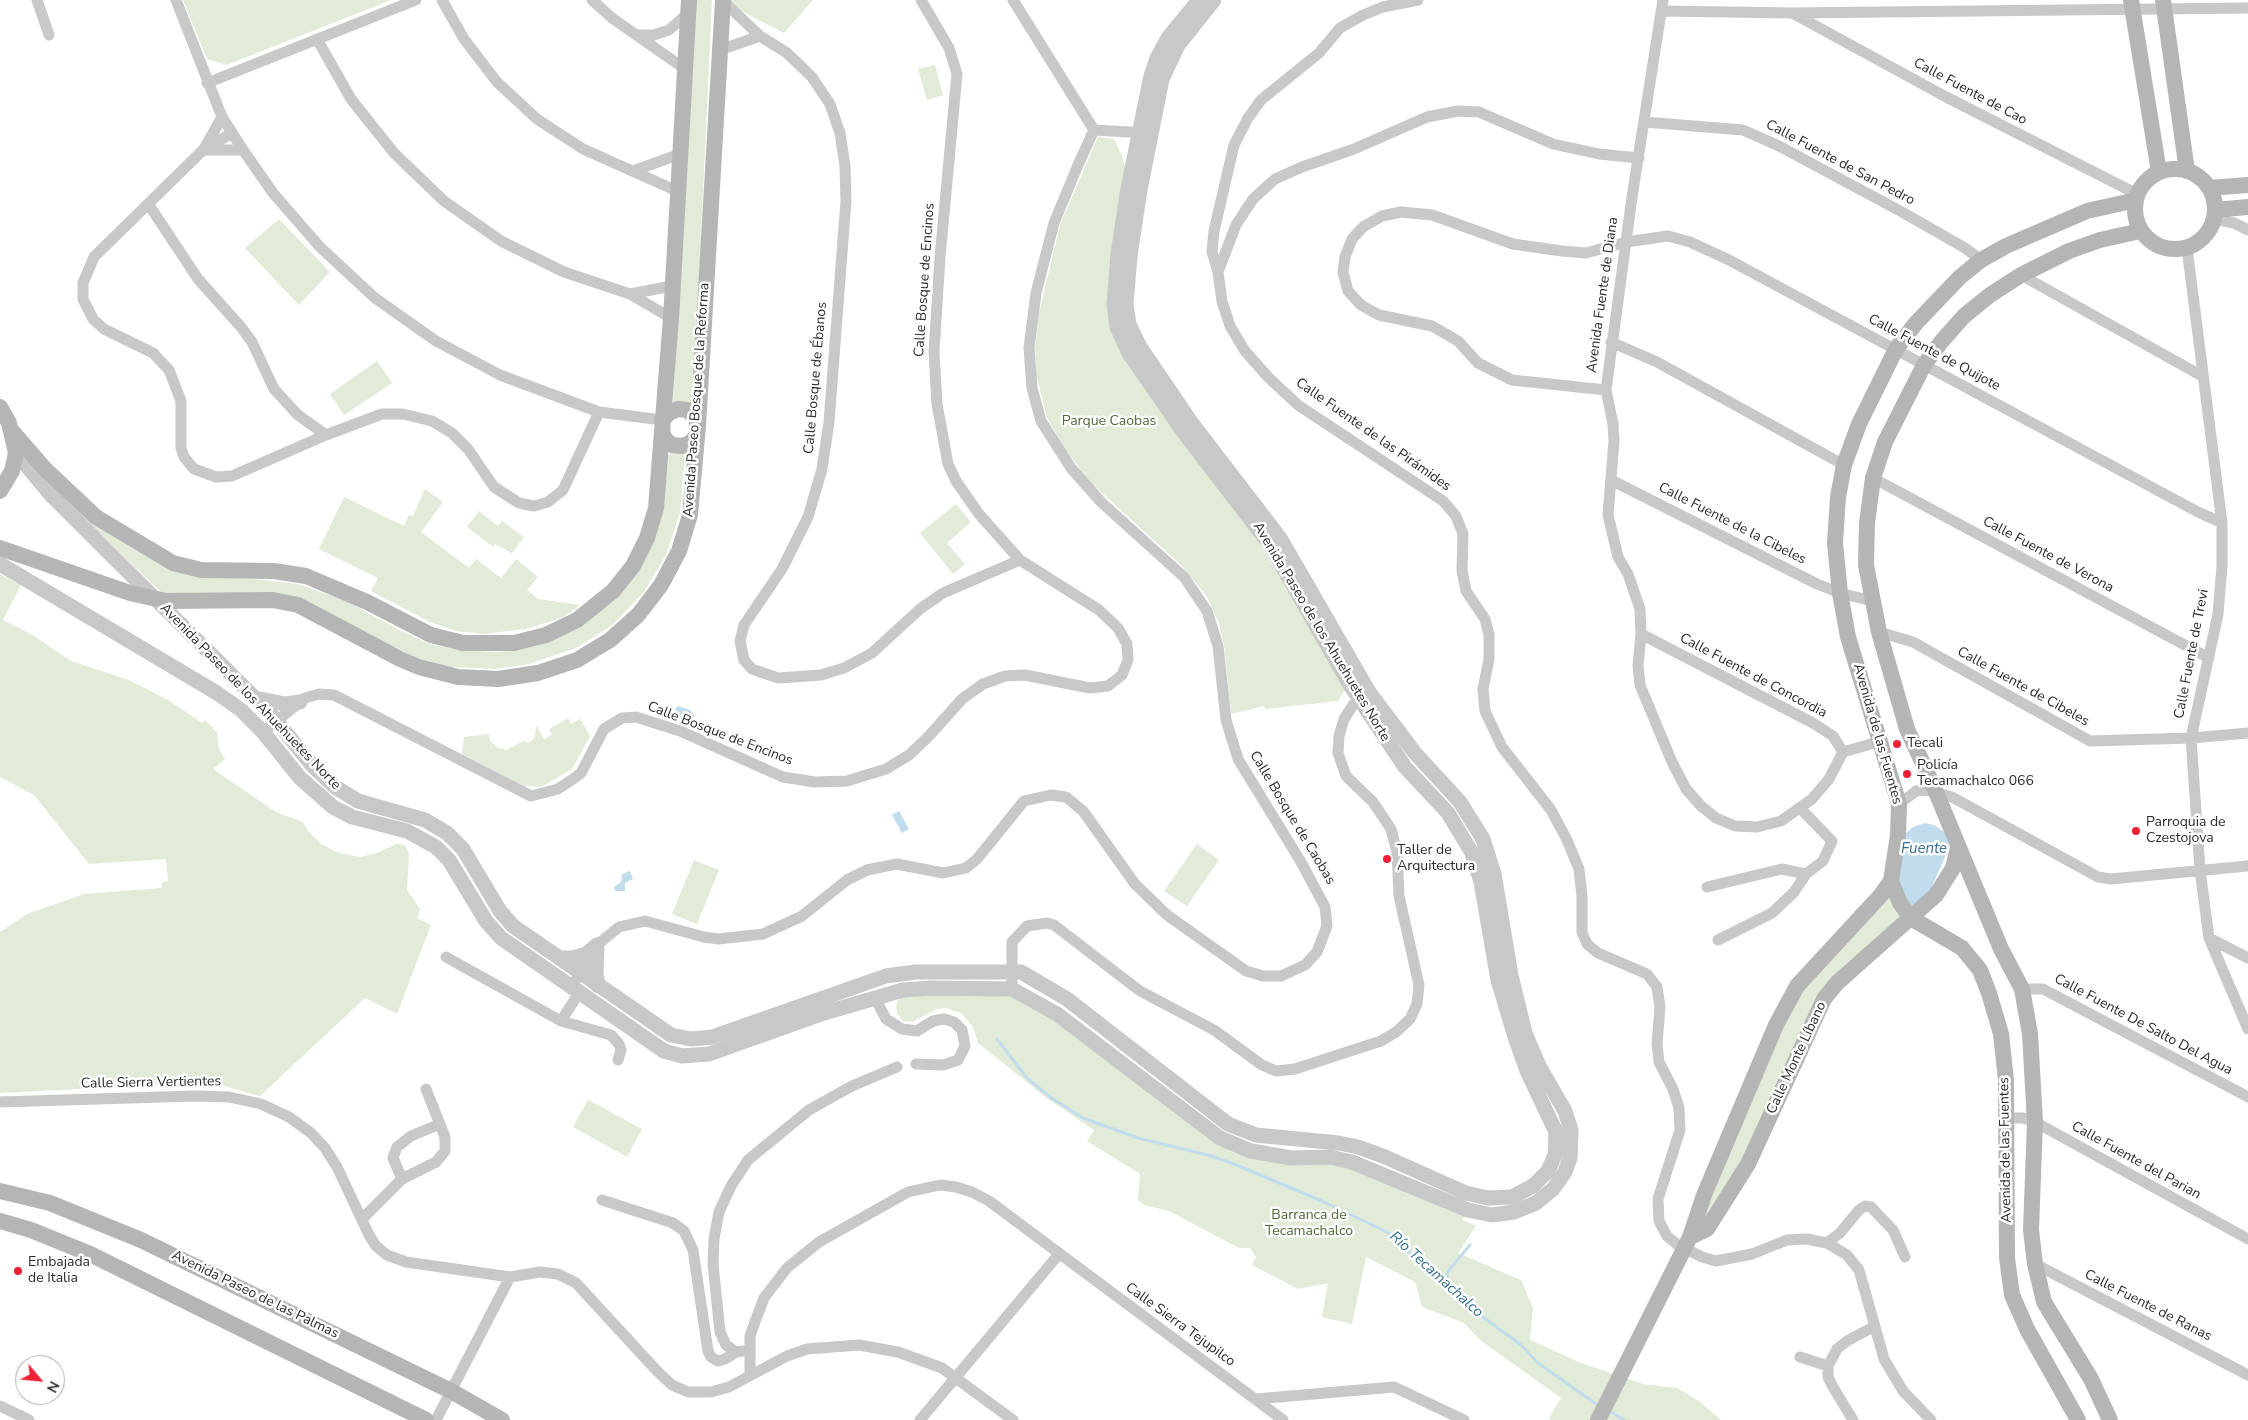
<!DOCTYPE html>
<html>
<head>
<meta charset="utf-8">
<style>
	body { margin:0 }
	#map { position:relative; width:2248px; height:1420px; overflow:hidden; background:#fff; font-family:"Nunito Sans",sans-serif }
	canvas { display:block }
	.north { position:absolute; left:15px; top:1355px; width:50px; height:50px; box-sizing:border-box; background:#fff; border:1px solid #aaa; border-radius:50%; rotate:118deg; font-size:14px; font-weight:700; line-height:20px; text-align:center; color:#2b2b2b }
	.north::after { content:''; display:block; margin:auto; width:18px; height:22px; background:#f01f36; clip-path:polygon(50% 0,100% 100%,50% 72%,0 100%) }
</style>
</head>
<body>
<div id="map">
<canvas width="2248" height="1420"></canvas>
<div class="north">N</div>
</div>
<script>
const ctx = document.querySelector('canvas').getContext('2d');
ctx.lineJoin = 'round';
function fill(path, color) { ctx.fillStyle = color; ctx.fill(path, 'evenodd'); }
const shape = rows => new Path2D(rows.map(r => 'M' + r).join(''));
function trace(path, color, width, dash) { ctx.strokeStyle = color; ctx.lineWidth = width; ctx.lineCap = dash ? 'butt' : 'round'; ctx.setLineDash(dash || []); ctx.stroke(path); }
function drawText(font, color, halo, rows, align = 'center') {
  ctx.font = font + ' "Nunito Sans",sans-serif'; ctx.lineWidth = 5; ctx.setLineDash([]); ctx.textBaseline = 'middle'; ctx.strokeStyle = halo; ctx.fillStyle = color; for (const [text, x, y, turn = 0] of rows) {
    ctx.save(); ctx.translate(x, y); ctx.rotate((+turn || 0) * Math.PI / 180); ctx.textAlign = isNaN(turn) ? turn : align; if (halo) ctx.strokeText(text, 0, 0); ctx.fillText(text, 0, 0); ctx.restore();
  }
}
fill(shape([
	[183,0,391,0,227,65,207,59],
	[692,0,712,0,693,409,673,406],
	[729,0,813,0,784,33,736,8],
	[935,65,943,95,927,100,918,69],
	[1098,137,1114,139,1121,153,1125,167,1109,293,1346,688,1338,701,1265,709,1264,706,1231,714,1224,645,1219,623,1206,595,1180,564,1090,482,1065,449,1047,418,1036,374,1035,348,1039,313,1060,225],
	[279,219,330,272,299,305,245,248],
	[377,361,392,383,344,415,330,394],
	[671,452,682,452,685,458,680,512,666,555,643,593,611,626,576,648,529,664,495,669,450,667,415,657,312,606,163,594,55,490,99,528,170,570,197,577,252,579,298,584,346,601,401,631,433,645,459,650,497,652,519,650,546,643,579,627,616,599,624,589,662,512,668,457],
	[425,489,443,502,421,532,469,568,476,559,501,578,516,559,538,577,527,590,538,599,580,605,564,617,526,629,483,634,457,631,430,622,371,591,378,578,319,549,344,497,404,526,409,515,413,516],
	[956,504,971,522,947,543,965,564,953,574,920,533],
	[479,511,498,526,502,521,524,537,512,553,495,544,493,547,467,527],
	[0,574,21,585,3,620,31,634,71,661,129,680,168,700,202,723,205,720,217,733,219,749,225,759,213,769,276,812,303,822,308,831,321,844,339,853,360,857,377,853,396,844,405,845,409,853,407,890,420,909,417,918,431,925,397,1014,365,998,260,1096,218,1084,176,1084,0,1093,0,932,27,914,84,894,162,888,162,882,168,881,166,859,89,864,34,795,0,777],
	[568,718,571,724,580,719,590,736,572,769,541,787,524,786,462,754,464,737,489,734,490,741,498,748,506,750,524,741,529,743,535,737,536,725,544,739,552,735,549,729],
	[1197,844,1219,860,1187,906,1164,891],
	[694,860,719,870,697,924,672,914],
	[1889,883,1906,916,1836,982,1747,1162,1703,1222,1702,1208,1801,987],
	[988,990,1029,1001,1218,1141,1351,1166,1467,1214,1462,1220,1476,1226,1458,1253,1521,1280,1533,1308,1530,1340,1581,1363,1643,1384,1677,1388,1699,1401,1721,1420,1551,1420,1549,1418,1561,1398,1480,1340,1464,1323,1422,1307,1415,1282,1366,1257,1352,1324,1322,1317,1328,1283,1298,1289,1252,1265,1256,1257,1250,1248,1239,1248,1169,1211,1144,1205,1138,1200,1140,1174,1087,1141,1094,1130,1048,1099,978,1043,973,1027,961,1013,946,1008,937,1009,912,1022,903,1021,897,1013,896,1005,900,997],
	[588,1100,642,1129,627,1157,573,1127]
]), '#e2ebd7');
fill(shape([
	[678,706,690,710,694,715,693,719,687,720,678,716,675,709],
	[899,811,909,829,902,833,892,815],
	[1925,823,1934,825,1947,834,1949,848,1930,891,1908,913,1895,870,1904,835,1913,827],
	[630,871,633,879,625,883,625,891,615,891,614,887,621,882,622,874]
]), '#c1dded');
trace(shape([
	[997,1039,1027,1078,1050,1097,1083,1118,1138,1138,1208,1155,1234,1164,1322,1201,1387,1232,1468,1306,1521,1345,1538,1363,1599,1406],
	[1445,1286,1448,1271,1470,1245],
	[1609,1411,1625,1420]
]), '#c1dded', 3);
trace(shape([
	[37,0,49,35],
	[176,0,222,117,243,150,273,193,320,247,375,298,436,341,500,375,599,412,662,420],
	[442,0,464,39,497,82,537,119,583,149,677,191],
	[592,0,612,18,685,69],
	[1013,0,1094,130],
	[1663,0,1632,197,1606,390,1613,424,1614,441,1608,515,1618,557,1628,574,1640,609,1641,634,1638,666,1640,685,1672,762,1686,789,1701,806,1716,818,1735,826,1757,827,1781,821,1812,799,1829,779,1843,752,1878,742],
	[723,1,760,36,787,53,812,77,830,104,840,133,845,166,846,201,829,422,822,469,808,517,782,569,744,625,740,641,744,660,752,669,778,678,821,675,844,668,872,653,920,609,943,593,1020,560],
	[1662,11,1792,13,2248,8],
	[1794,14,1948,98,2137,194],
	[637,35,654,35,669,30,688,13],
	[317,39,351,99,394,153,444,201,501,241,564,272,630,294,671,318],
	[720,50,760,36],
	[207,83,416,0],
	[1644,122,1743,130,1779,146,1902,212,1965,248,1981,260],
	[232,133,203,150,94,257,83,283,83,299,93,319,104,329,153,353,169,370,181,401,181,448,184,457,194,469,216,477,232,476,326,435,382,414,403,414,432,421,452,433,468,449,494,487,519,503,534,506,548,502,563,490,599,412],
	[204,149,222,117],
	[205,150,243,150],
	[1639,158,1599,154,1553,144,1479,112,1458,111,1427,117,1354,149,1302,167,1275,179,1253,199,1236,225,1218,272,1222,301,1230,326,1245,351,1268,377,1298,405,1443,501,1456,516,1463,534,1462,571,1466,591,1485,619,1489,635,1489,659,1483,689,1485,711,1502,747,1551,810,1567,840,1579,869,1582,896,1582,932,1587,944,1598,953,1647,974,1657,987,1660,1007,1657,1044,1659,1062,1673,1089,1679,1108,1680,1130,1658,1199,1659,1221,1667,1236,1678,1245,1702,1257,1716,1261,1752,1254,1787,1240,1807,1239,1827,1243,1847,1255,1859,1270,1884,1359,1903,1391,1931,1420],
	[633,171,680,154],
	[149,205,198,279,241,327,252,342,274,389,298,415,326,435],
	[2214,219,2234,223,2248,230],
	[2187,248,2222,523,2222,566,2218,614,2191,738,2200,870,2209,938,2248,1029],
	[1218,272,1212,252,1214,231,1234,145,1248,118,1261,100,1319,53,1340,28,1363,15,1383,7,1418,0],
	[2021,275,2202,376],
	[630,294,672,286],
	[1611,342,1657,362,1844,465],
	[1606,390,1512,380,1478,363,1458,341,1432,326,1379,315,1361,305,1348,291,1343,272,1345,257,1352,239,1363,227,1382,216,1401,212,1432,215,1513,244,1562,251,1586,253,1626,242,1668,236,1690,242,1729,260,2196,511,2222,523],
	[1873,478,2209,658],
	[1611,480,1817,584,1840,593,1872,601],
	[1879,632,1913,642,2090,741,2191,738,2248,733],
	[1641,634,1813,723,1833,736,1843,752],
	[263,732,305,698,319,694,334,695,531,796,558,789,573,779,581,773,604,729,622,718,636,717,680,731,783,777,815,782,847,781,886,769,909,755,929,736,962,699,983,684,1005,676,1025,675,1090,688,1108,686,1122,675,1128,660,1127,644,1118,628,1099,610,1020,560,979,514,956,481,948,464,937,404,934,352,940,257,957,74,949,48,921,0],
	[1899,804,1916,791,1926,790,1952,797,2098,877,2111,879,2248,866],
	[1707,887,1782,869,1806,874],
	[2209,938,2248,958],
	[1718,940,1772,913,1794,892,1806,874,1823,861,1832,841,1800,808],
	[446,957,561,1021,579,993],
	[571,988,597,945,619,927,645,921,704,937,719,939,763,934,802,916,847,880,867,870,897,864,943,873,966,868,977,859,1024,801,1051,795,1066,797,1083,811,1135,884,1167,915,1246,971,1263,976,1281,976,1305,965,1317,952,1327,926,1325,907,1301,862,1238,759,1226,720,1218,646,1207,611,1184,577,1101,502,1071,468,1041,421,1032,388,1029,348,1036,293,1054,223,1078,165,1094,130,1147,133],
	[1012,989,1012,942,1027,926,1047,923,1054,925,1140,991,1214,1030,1262,1065,1276,1071,1295,1069,1381,1041,1396,1032,1410,1019,1417,1004,1419,985,1399,896,1397,852,1391,829,1373,802,1346,776,1338,753,1339,736,1344,719,1353,705,1365,694],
	[2022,989,2043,989,2248,1097],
	[875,998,886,1019,902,1029,917,1031,933,1021,944,1019,954,1022,962,1030,965,1046,958,1060,943,1065,916,1064],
	[561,1021,611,1035,619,1044,621,1050,618,1060],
	[0,1102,195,1096,229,1097,261,1104,289,1117,311,1133,325,1148,337,1167,369,1235,376,1246,387,1255,406,1262,510,1277,540,1272,558,1274,576,1283,658,1372,672,1385,688,1392,711,1392,729,1387,787,1356,807,1349,859,1345,898,1352,942,1368,1013,1420],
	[2008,1118,2023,1118,2035,1122,2248,1239],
	[402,1179,393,1158,397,1147,411,1136,440,1124],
	[602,1200,673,1223,684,1231,693,1250,708,1351,711,1357,718,1361,725,1359,736,1352],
	[363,1218,402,1179,436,1162,445,1151,445,1137,426,1089],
	[1827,1243,1840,1233,1859,1210,1865,1206,1871,1207,1893,1230,1905,1257],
	[2035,1264,2248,1375],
	[750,1350,736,1352,726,1345,720,1332,713,1264,714,1239,719,1212,731,1186,748,1160,809,1110,852,1086,897,1067],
	[1800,1357,1828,1366],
	[750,1375,750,1336,756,1319,764,1298,787,1268,819,1242,908,1192,940,1185,956,1187,972,1192,989,1201,1283,1420],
	[1256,1399,1394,1387,1464,1420],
	[0,1406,29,1420],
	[436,1420,510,1277],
	[920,1420,1059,1254],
	[1853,1420,1833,1387,1828,1377,1828,1366,1837,1349,1847,1341,1875,1326]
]), '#c8c8c8', 11);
trace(shape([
	[16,453,51,495,270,713,312,765,335,787,358,801,425,820,447,833,463,849,500,911,513,926,671,1035,691,1039,712,1037,886,976,916,972,1021,972,1067,999,1228,1124,1256,1135,1339,1143,1358,1147,1383,1156,1466,1193,1488,1198,1512,1197,1533,1186,1548,1171,1555,1155,1556,1132,1527,1071,1515,1037,1498,980,1481,882,1472,853,1448,813,1405,767,1350,685,1270,545,1182,430,1129,353,1117,327,1114,304,1118,254,1128,188,1151,76,1157,58,1168,38,1199,0],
	[0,564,217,693,241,710,263,732,300,778,333,807,352,817,407,831,436,847,449,860,486,921,501,938,664,1051,682,1056,709,1054,824,1013,903,990,932,988,1012,989,1057,1014,1220,1138,1251,1151,1291,1158,1330,1157,1352,1162,1468,1210,1492,1215,1514,1212,1536,1203,1553,1189,1565,1172,1570,1158,1571,1130,1565,1111,1539,1066,1525,1033,1511,975,1494,874,1483,839,1460,802,1415,753,1369,692,1280,538,1191,422,1140,347,1129,324,1126,304,1130,256,1140,190,1162,79,1178,45,1214,0],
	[255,698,285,704,300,702],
	[597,945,596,973,598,986],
	[559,958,573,958,586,954,597,945]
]), '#c8c8c8', 15);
trace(shape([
	[2131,0,2159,172],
	[2163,0,2187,171],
	'2135 209a40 40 0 1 1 80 0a40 40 0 1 1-80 0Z',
	[2209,188,2248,185],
	[2215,210,2248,207],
	[0,407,9,423,16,453,12,471,0,491],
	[662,420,669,413,678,409,687,410,695,417,698,426],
	[12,431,44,468,96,517,173,563,201,570,274,571,306,576,367,602,431,635,463,643,514,643,546,635,577,620,613,591,633,566,647,538,656,508,671,318,689,0],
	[662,431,665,439,672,445,682,446,690,443,697,435],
	[0,548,130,593,166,601,273,600,298,605,400,659,419,667,458,677,498,679,538,673,577,660,610,640,638,615,661,585,679,551,690,515,698,426,723,0],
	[0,1191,50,1203,141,1240,451,1391,502,1420],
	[0,1221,31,1230,90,1254,426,1420],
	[1690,1237,1707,1229,1748,1164,1824,999,1837,983,1936,895,1953,868,1958,847],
	[1598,1420,1690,1237,1704,1195,1776,1025,1797,986,1881,895,1891,881],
	[2078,1420,2027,1329,2012,1295,2007,1258,2006,1080,2001,1034,1989,993,1980,970,1962,948,1911,918,1900,903,1891,881,1898,835,1899,804,1848,637,1840,593,1835,543,1838,497,1844,465,1859,424,1896,349,1916,323,1960,277,1981,260,2006,246,2087,211,2136,200],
	[2110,1420,2091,1379,2044,1302,2035,1264,2031,1230,2035,1122,2030,1034,2022,989,2001,949,1936,792,1907,729,1879,632,1866,565,1867,523,1873,478,1885,442,1924,365,1941,342,1964,316,1990,295,2021,275,2069,251,2100,240,2140,231]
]), '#b5b5b5', 16);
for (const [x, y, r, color] of [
	[1897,744,5,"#f01f36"],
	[1907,774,5,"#f01f36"],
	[2136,831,5,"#f01f36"],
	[1387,859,5,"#f01f36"],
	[18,1271,5,"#f01f36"]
]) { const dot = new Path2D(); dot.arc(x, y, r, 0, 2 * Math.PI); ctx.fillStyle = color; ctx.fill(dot); trace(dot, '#fff', 2); }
drawText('14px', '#2b2b2b', '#fff', [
	["Calle Fuente de Cao",1970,92,28],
	["Calle Fuente de San Pedro",1840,163,28],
	["Calle Bosque de Encinos",925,280,-86],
	["Avenida Fuente de Diana",1603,295,-82],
	["Calle Fuente de Quijote",1934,353,28],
	["Calle Bosque de Ébanos",816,378,-85],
	["Avenida Paseo Bosque de la Reforma",697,400,-86],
	["Calle Fuente de las Pirámides",1373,435,35],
	["Calle Fuente de la Cibeles",1732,524,27],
	["Calle Fuente de Verona",2048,555,28],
	["Avenida Paseo de los Ahuehuetes Norte",1321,632,59],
	["Calle Fuente de Trevi",2192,654,-79],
	["Calle Fuente de Concordia",1753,676,28],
	["Calle Fuente de Cibeles",2023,687,29],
	["Avenida Paseo de los Ahuehuetes Norte",250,697,46],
	["Calle Bosque de Encinos",720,734,21],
	["Avenida de las Fuentes",1877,734,74],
	["Calle Bosque de Caobas",1292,818,59],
	["Calle Fuente De Salto Del Agua",2143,1025,28],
	["Calle Monte Líbano",1797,1058,-65],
	["Calle Sierra Vertientes",151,1083,-1],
	["Avenida de las Fuentes",2006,1150,-91],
	["Calle Fuente del Parian",2136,1161,29],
	["Avenida Paseo de las Palmas",255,1295,26],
	["Calle Fuente de Ranas",2148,1306,27],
	["Calle Sierra Tejupilco",1180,1325,36]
]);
drawText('14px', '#506937', '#fff', [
	["Parque Caobas",1109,422],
	["Barranca de",1309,1216],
	["Tecamachalco",1309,1232]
]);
drawText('14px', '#2b2b2b', '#fff', [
	["Tecali",1907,744],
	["Policía",1917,766],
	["Tecamachalco 066",1917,782],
	["Parroquia de",2146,823],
	["Czestojova",2146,839],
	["Taller de",1397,851],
	["Arquitectura",1397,867],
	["Embajada",28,1263],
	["de Italia",28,1279]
], 'left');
drawText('italic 15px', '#357192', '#fff', [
	["Fuente",1924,849],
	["Río Tecamachalco",1436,1275,42]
]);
</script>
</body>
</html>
